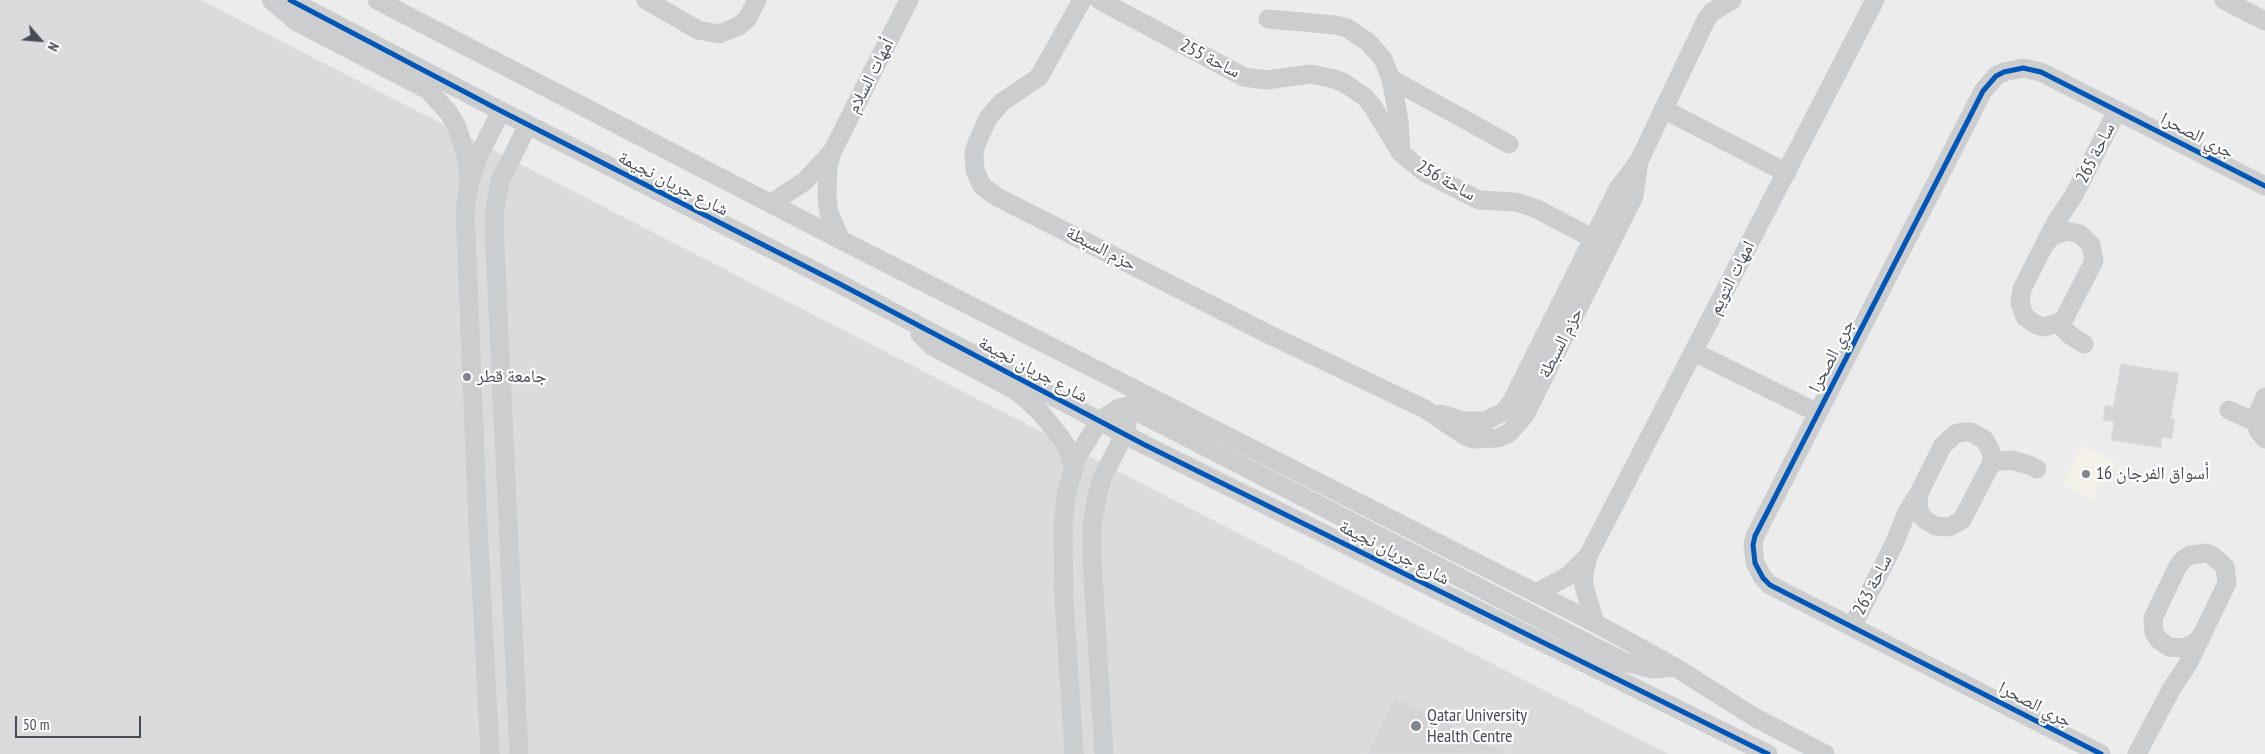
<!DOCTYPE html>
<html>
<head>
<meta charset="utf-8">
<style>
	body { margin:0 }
	#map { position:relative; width:2265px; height:754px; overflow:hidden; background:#edecec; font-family:"PT Sans Narrow",sans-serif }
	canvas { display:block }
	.north { position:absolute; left:15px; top:15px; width:50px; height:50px; -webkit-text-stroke:4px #fff; paint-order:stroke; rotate:117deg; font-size:14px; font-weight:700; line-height:20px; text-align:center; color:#454c58 }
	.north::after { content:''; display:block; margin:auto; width:18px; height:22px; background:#454c58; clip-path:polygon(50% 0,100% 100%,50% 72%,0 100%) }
	.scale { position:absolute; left:15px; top:716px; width:126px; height:22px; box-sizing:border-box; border:2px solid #454c58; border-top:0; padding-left:6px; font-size:15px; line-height:18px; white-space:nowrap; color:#454c58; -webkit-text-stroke:4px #fff; paint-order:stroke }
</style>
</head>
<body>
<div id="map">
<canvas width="2265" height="754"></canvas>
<div class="north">N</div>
<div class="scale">50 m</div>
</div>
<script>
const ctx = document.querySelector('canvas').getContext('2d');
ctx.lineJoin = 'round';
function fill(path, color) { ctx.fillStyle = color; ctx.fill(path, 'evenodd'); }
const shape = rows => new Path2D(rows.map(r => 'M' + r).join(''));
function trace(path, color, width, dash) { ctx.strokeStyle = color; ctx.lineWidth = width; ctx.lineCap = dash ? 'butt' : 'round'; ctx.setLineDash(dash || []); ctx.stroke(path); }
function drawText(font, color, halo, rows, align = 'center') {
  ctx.font = font + ' "PT Sans Narrow","Noto Naskh Arabic",sans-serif'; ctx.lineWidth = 4.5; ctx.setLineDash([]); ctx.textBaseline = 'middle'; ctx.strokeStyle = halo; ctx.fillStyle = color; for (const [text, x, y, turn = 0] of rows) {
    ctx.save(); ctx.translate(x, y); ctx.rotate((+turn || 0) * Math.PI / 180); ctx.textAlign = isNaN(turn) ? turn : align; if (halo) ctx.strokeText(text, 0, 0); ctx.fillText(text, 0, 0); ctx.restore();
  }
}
fill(shape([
	[2082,445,2116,462,2112,470,2108,468,2103,478,2106,479,2104,484,2099,482,2094,493,2098,495,2095,500,2063,484]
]), '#f4f2e8');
fill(shape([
	[0,0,201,0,1668,754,0,754]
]), '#dbdbdc');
const building = shape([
	[2121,364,2179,373,2171,418,2175,419,2172,439,2162,437,2161,448,2111,440,2114,422,2103,420,2105,405,2113,407,2121,364],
	[1395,697,1508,754,1367,754,1395,697]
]);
fill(building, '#d5d4d7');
trace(building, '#dededf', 1);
trace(shape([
	[271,0,297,22,428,90,449,113,457,127,466,155,469,177],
	[290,0,501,111,838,283,1145,445,1768,754],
	[377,0,841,240,1595,623,1675,667,1754,717,1825,754],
	[646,0,698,30,719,34,739,26,747,19,757,0],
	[1082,0,1039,77,1002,102,988,118,976,145,974,153,975,170,982,186,997,197,1274,337,1425,409,1462,434,1473,439,1498,438,1509,433,1525,415,1634,196,1639,161],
	[1099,0,1244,77,1266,80,1311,74,1335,79,1346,84,1366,98,1373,107,1401,153,1424,172,1479,200,1516,202,1535,208,1594,239],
	[2224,0,2265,21],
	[1268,19,1335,25,1347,28,1368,42,1383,59,1391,79,1399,120,1401,152],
	[1391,79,1509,144],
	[1663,109,1787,173],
	[772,203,805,181,831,153],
	[841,240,829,213,827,198,828,167,832,152,909,0],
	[2047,242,2052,236,2066,231,2080,234,2091,245,2094,261,2064,319,2058,323,2044,327,2037,325,2025,317,2020,303,2022,289,2056,222,2074,195,2117,111],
	[2058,323,2070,335,2084,344],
	[920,334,932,346,1013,389,1026,399,1041,413,1061,438,1068,449,1073,467],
	[1694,352,1818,413],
	[2265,397,2257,415,2257,423,2258,430,2265,439],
	[1126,406,1624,662,1653,669,1675,667],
	[2229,410,2257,423],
	[1441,414,1463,421,1485,421,1503,412,1511,403,1618,189,1639,161,1707,18,1712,12,1732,0],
	[1963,432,1971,432,1985,440,1992,454,1992,462,1962,520,1949,527,1935,526,1924,519,1920,513,1918,506,1919,493,1943,445,1955,434,1963,432],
	[1992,462,2011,460,2029,465,2037,469],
	[1536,593,1568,576,1588,556],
	[1595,623,1584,586,1584,573,1588,556,1875,0],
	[1852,627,1894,544,1907,512,1919,493],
	[490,754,478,525,465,211,469,184,478,157,501,111],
	[519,754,494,226,495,208,500,181,528,125],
	[1074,754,1064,599,1063,528,1066,495,1077,457,1100,420,1119,408,1137,404],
	[1104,754,1092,560,1092,524,1098,492,1103,476,1125,433,1127,423],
	[2101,754,1770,585,1763,578,1755,563,1753,545,1755,536,1983,91,1996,76,2004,72,2023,68,2041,72,2265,186],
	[2137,754,2172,688,2188,664,2227,583,2225,567,2213,556,2206,553,2190,555,2183,560,2178,566,2153,618,2154,633,2158,639,2169,647,2183,648,2195,643,2200,637]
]), '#cbcdcf', 19);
trace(shape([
	[290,0,501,111,838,283,1145,445,1768,754],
	[2101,754,1770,585,1763,578,1755,563,1753,545,1755,536,1983,91,1996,76,2004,72,2023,68,2041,72,2265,186]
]), '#0057b8', 5);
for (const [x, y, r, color] of [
	[467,377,5,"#80848c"],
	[2086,474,5,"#80848c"],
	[1416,726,6,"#80848c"]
]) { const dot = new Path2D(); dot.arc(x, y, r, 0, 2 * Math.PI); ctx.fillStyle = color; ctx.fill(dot); trace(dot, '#fff', 2); }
drawText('18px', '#454c58', '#fff', [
	["ساحة 255",1210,59,27],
	["أمهات السلام",871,76,-63],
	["جري الصحرا",2197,136,27],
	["ساحة 265",2096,153,-63],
	["ساحة 256",1446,181,29],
	["شارع جريان نجيمة",673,184,27],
	["حزم السبطة",1101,249,27],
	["امهات التويم",1732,278,-63],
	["حزم السبطة",1561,343,-63],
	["جري الصحرا",1832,356,-63],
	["شارع جريان نجيمة",1033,370,28],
	["شارع جريان نجيمة",1394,553,27],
	["ساحة 263",1873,585,-63],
	["جري الصحرا",2035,705,27]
]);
drawText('18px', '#454c58', '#fff', [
	["جامعة قطر",477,377],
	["أسواق الفرجان 16",2096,474],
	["Qatar University",1427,716],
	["Health Centre",1427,737]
], 'left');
</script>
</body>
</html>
